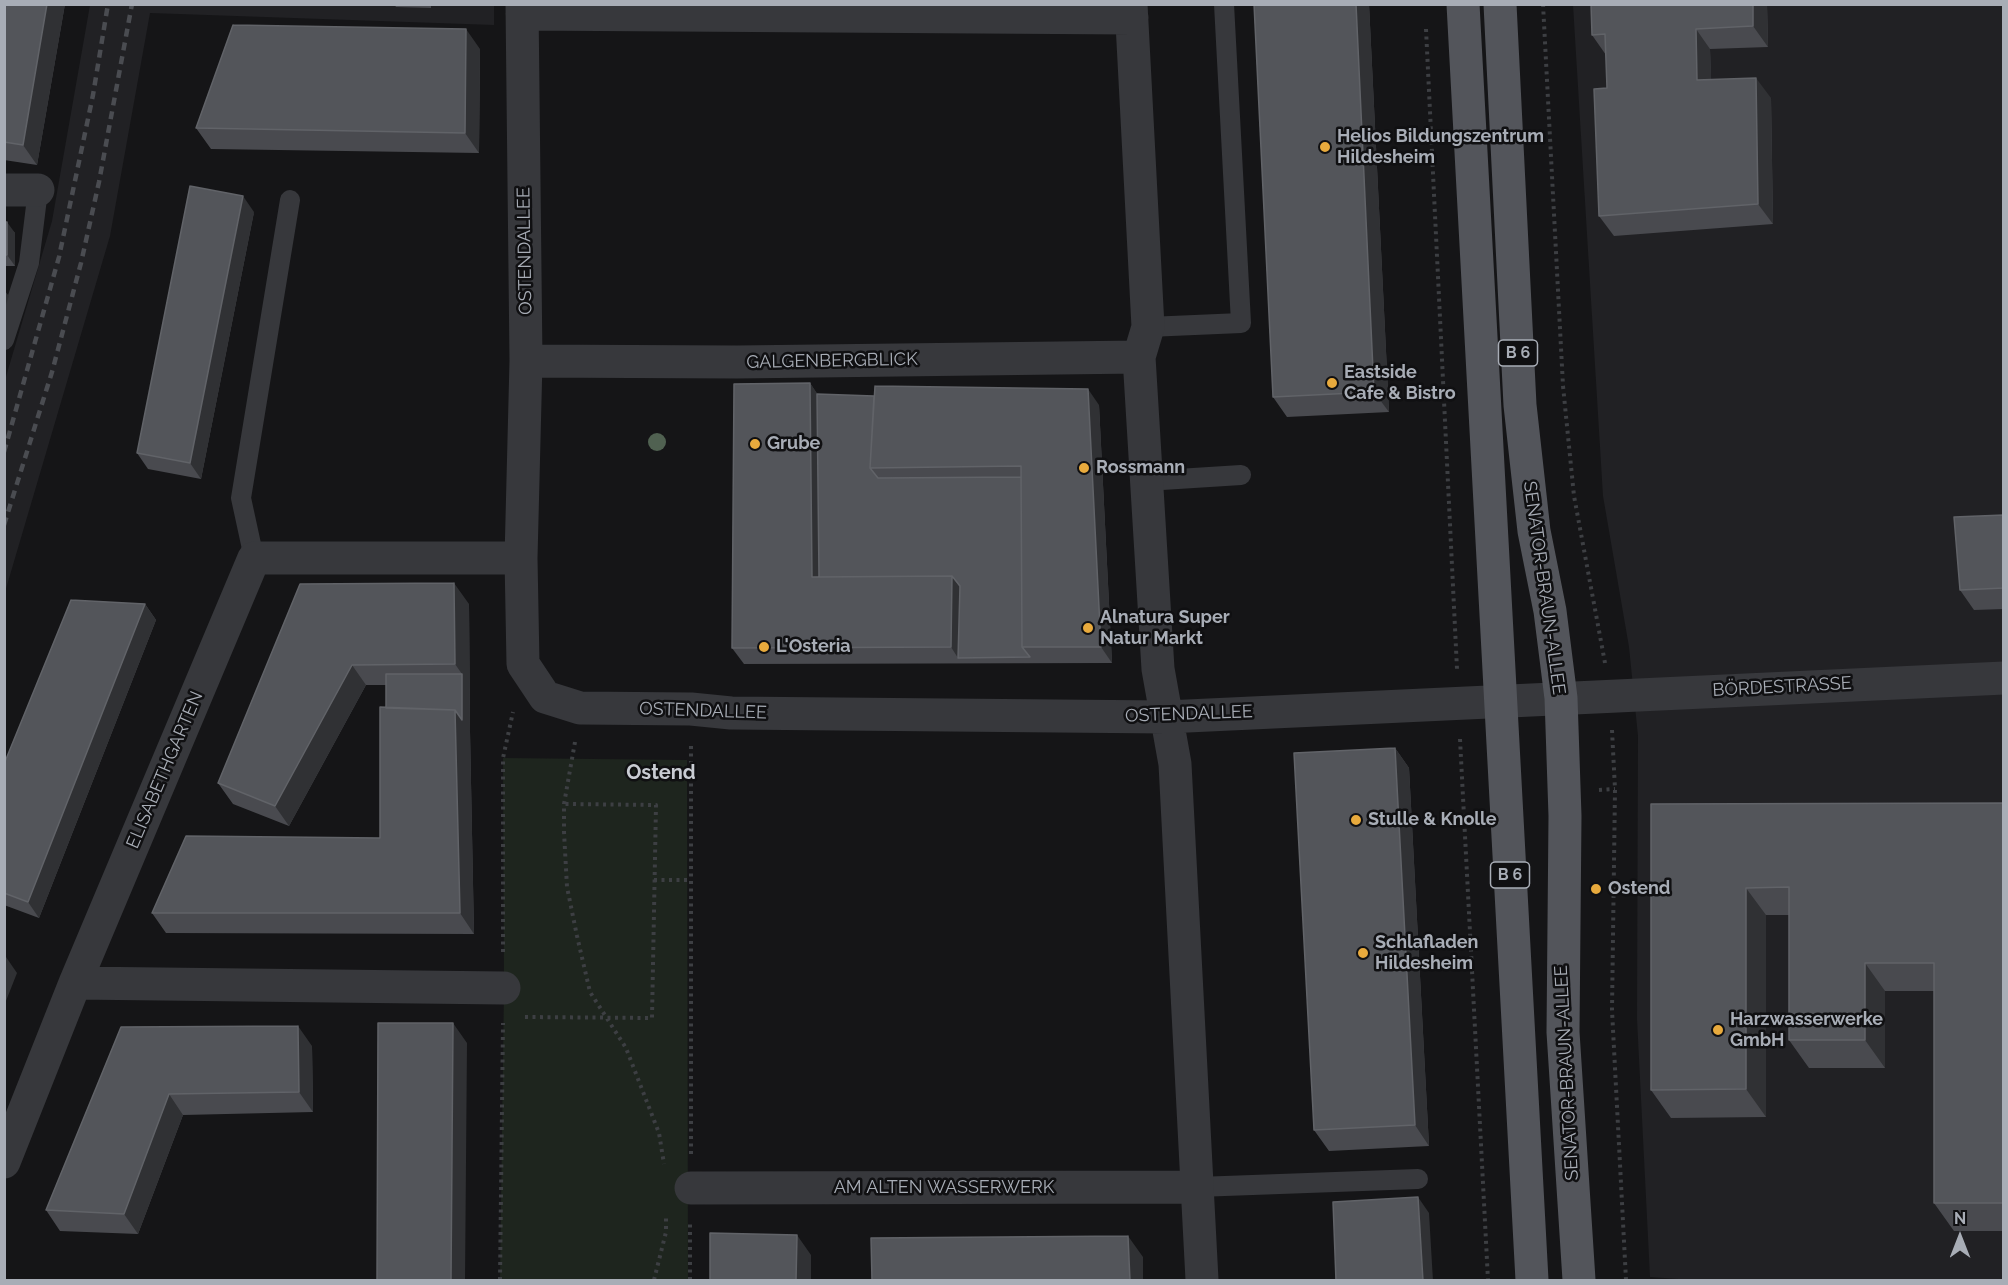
<!DOCTYPE html>
<html>
<head>
<meta charset="utf-8">
<style>
	body { margin:0 }
	#map { position:relative; width:2008px; height:1285px; overflow:hidden; background:#151517; font-family:Raleway,sans-serif }
	canvas { display:block }
	.frame { position:absolute; inset:0; border:6px solid #a8adb6; pointer-events:none }
	.north { position:absolute; left:1930px; top:1207px; width:60px; height:60px; -webkit-text-stroke:4px #101012; paint-order:stroke; rotate:0deg; font-size:16px; font-weight:700; line-height:24px; text-align:center; color:#a8adb6 }
	.north::after { content:''; display:block; margin:auto; width:21px; height:27px; background:#a8adb6; clip-path:polygon(50% 0,100% 100%,50% 72%,0 100%) }
</style>
</head>
<body>
<div id="map">
<canvas width="2008" height="1285"></canvas>
<div class="frame"></div>
<div class="north">N</div>
</div>
<script>
const ctx = document.querySelector('canvas').getContext('2d');
ctx.lineJoin = 'round';
function fill(path, color) { ctx.fillStyle = color; ctx.fill(path, 'evenodd'); }
const shape = rows => new Path2D(rows.map(r => 'M' + r).join(''));
function trace(path, color, width, dash) { ctx.strokeStyle = color; ctx.lineWidth = width; ctx.lineCap = dash ? 'butt' : 'round'; ctx.setLineDash(dash || []); ctx.stroke(path); }
function drawText(font, color, halo, rows, align = 'center') {
  ctx.font = font + ' Raleway,sans-serif'; ctx.lineWidth = 5; ctx.setLineDash([]); ctx.textBaseline = 'middle'; ctx.strokeStyle = halo; ctx.fillStyle = color; for (const [text, x, y, turn = 0] of rows) {
    ctx.save(); ctx.translate(x, y); ctx.rotate((+turn || 0) * Math.PI / 180); ctx.textAlign = isNaN(turn) ? turn : align; if (halo) ctx.strokeText(text, 0, 0); ctx.fillText(text, 0, 0); ctx.restore();
  }
}
fill(shape([
	[90,5,494,5,494,25,150,13,110,236,5,592,5,380,52,221],
	[1573,5,2003,5,2003,1280,1692,1280,1650,1277,1637,1019,1638,736,1629,647,1603,496]
]), '#212124');
fill(shape([
	[503,758,687,760,688,1280,500,1280,504,988]
]), '#1e251e');
trace(shape([
	[1543,4,1563,386,1574,496,1605,663],
	[1426,29,1457,669],
	[1612,730,1615,789,1612,1010,1626,1280],
	[1460,739,1488,1280],
	[575,742,564,804,564,832,567,887,577,936,590,992,626,1048,659,1133,664,1164],
	[1599,790,1615,789],
	[654,880,691,880],
	[503,952,503,758,513,712],
	[525,1017,652,1018,656,805,565,804],
	[691,1154,691,744],
	[500,1280,503,1023],
	[654,1280,666,1232,666,1214],
	[690,1280,690,1221]
]), '#3d3f43', 4, [3, 4.5]);
trace(shape([
	[1148,327,1241,323,1224,4],
	[4,340,29,263,38,190],
	[1146,481,1241,475],
	[254,558,241,498,290,200],
	[1197,1187,1418,1179]
]), '#37383c', 20);
trace(shape([
	[522,4,526,361,521,558,523,664,545,697,580,708,691,709,731,713,1166,717,2004,678],
	[1131,4,1148,327,1139,357,1158,669,1175,764,1202,1280],
	[522,14,1132,18],
	[4,190,38,190],
	[526,361,737,362,1139,357],
	[75,983,504,988],
	[4,1162,75,983,254,558,521,558],
	[691,1188,1197,1187]
]), '#37383c', 33);
trace(shape([
	[1463,4,1532,1280],
	[1500,4,1520,405,1534,531,1550,611,1561,698,1565,816,1563,1032,1579,1280]
]), '#53555b', 33);
trace(shape([
	[4,452,59,257,93,95,108,4],
	[4,525,52,372,81,263,99,182,132,4]
]), '#4a4c51', 4.5, [8, 6]);
ctx.fillStyle = '#506151';
for (const [x, y] of [
	[657,442]
]) { ctx.beginPath(); ctx.arc(x, y, 9, 0, 2 * Math.PI); ctx.fill(); }
fill(shape([
	[4,4,65,4,37,165,4,160],
	[394,4,431,4,431,8,396,7],
	[1254,4,1369,4,1389,412,1287,417,1273,397],
	[1591,4,1767,4,1768,47,1710,49,1711,80,1771,98,1773,224,1614,236,1599,216,1607,88,1606,55,1592,35],
	[480,49,479,153,211,149,196,128],
	[254,212,201,479,148,469,137,453],
	[4,222,15,233,15,266,4,266],
	[810,383,817,394,1099,405,1112,663,744,664,732,648],
	[2004,515,2004,609,1974,610,1960,590],
	[300,584,469,604,470,731,474,934,166,933,152,913,380,838,386,708,386,685,366,685,289,826,233,804,218,783],
	[145,604,156,620,39,918,4,905,4,764],
	[1395,748,1409,768,1429,1146,1329,1151,1314,1130],
	[2004,803,2004,1231,1954,1231,1934,1203,1934,991,1885,991,1885,1068,1809,1068,1789,1040,1789,915,1766,915,1766,1117,1671,1118,1651,1090,1651,804],
	[121,1027,312,1046,313,1112,183,1115,138,1234,60,1231,46,1210]
]), '#494a4f');
fill(shape([
	[47,4,65,4,37,165,23,145],
	[1356,4,1369,4,1389,412,1374,392],
	[1753,4,1767,4,1768,47,1753,26],
	[466,29,480,49,479,153,465,133],
	[1696,29,1710,49,1712,101,1697,80],
	[1756,78,1771,98,1773,224,1758,204],
	[243,196,254,212,201,479,190,463],
	[7,222,15,233,15,266,7,255],
	[4,290,9,296,4,310],
	[810,383,821,399,823,587,812,577],
	[1088,389,1099,405,1112,663,1101,647],
	[952,576,963,592,958,658,951,647],
	[454,583,469,604,470,731,474,934,460,913,455,710,462,674,455,664],
	[145,604,156,620,39,918,28,902],
	[352,665,366,685,289,826,275,806],
	[1395,748,1409,768,1429,1146,1415,1125],
	[1746,888,1766,915,1766,1117,1746,1089],
	[6,957,17,973,4,1006,4,961],
	[1865,963,1885,991,1885,1068,1865,1040],
	[453,1023,467,1043,465,1281,451,1281],
	[298,1026,312,1046,313,1112,299,1092],
	[169,1094,183,1115,138,1234,124,1214],
	[1418,1197,1429,1213,1433,1281,1423,1281],
	[797,1235,811,1255,811,1281,796,1281],
	[1128,1236,1143,1257,1143,1281,1130,1281]
]), '#303134');
const building = shape([
	[4,4,47,4,23,145,4,142,4,4],
	[1254,4,1356,4,1374,392,1273,397,1254,4],
	[1591,4,1753,4,1753,26,1696,29,1697,80,1756,78,1758,204,1599,216,1594,89,1607,88,1605,34,1592,35,1591,4],
	[233,25,466,29,465,133,196,128,233,25],
	[190,186,243,196,190,463,137,453,190,186],
	[4,222,7,222,7,255,4,255,4,222],
	[810,383,812,577,952,576,951,647,732,648,734,384,810,383],
	[875,386,1088,389,1101,647,1022,647,1021,466,870,468,875,386],
	[817,394,874,396,870,468,878,478,1021,477,1022,647,1030,657,958,658,960,586,952,576,819,577,817,394],
	[2004,515,2004,588,1960,590,1954,517,2004,515],
	[454,583,455,664,352,665,275,806,218,783,300,584,454,583],
	[71,600,145,604,28,902,4,893,4,764,71,600],
	[386,674,462,674,462,720,455,710,386,708,386,674],
	[380,707,455,710,460,913,152,913,186,836,380,838,380,707],
	[1395,748,1415,1125,1314,1130,1294,753,1395,748],
	[2004,803,2004,1203,1934,1203,1934,963,1865,963,1865,1040,1789,1040,1789,887,1746,888,1746,1089,1651,1090,1651,804,2004,803],
	[378,1023,453,1023,451,1281,377,1281,378,1023],
	[298,1026,299,1092,169,1094,124,1214,46,1210,121,1027,298,1026],
	[1418,1197,1423,1281,1336,1281,1333,1202,1418,1197],
	[710,1233,797,1235,796,1281,710,1281,710,1233],
	[1128,1236,1130,1281,872,1281,871,1238,1128,1236]
]);
fill(building, '#53555a');
trace(building, '#616368', 1.5);
for (const [x, y, r, color] of [
	[1325,147,6,"#e8aa3d"],
	[1332,383,6,"#e8aa3d"],
	[755,444,6,"#e8aa3d"],
	[1084,468,6,"#e8aa3d"],
	[1088,628,6,"#e8aa3d"],
	[764,647,6,"#e8aa3d"],
	[1356,820,6,"#e8aa3d"],
	[1596,889,6,"#e8aa3d"],
	[1363,953,6,"#e8aa3d"],
	[1718,1030,6,"#e8aa3d"]
]) { const dot = new Path2D(); dot.arc(x, y, r, 0, 2 * Math.PI); ctx.fillStyle = color; ctx.fill(dot); trace(dot, '#101012', 2); }
for (const [x, y, w] of [
	[1518,353,39],
	[1510,875,39]
]) { const box = new Path2D(); box.roundRect(x - w / 2, y - 13, w, 26, 4.5); ctx.fillStyle = '#101012'; ctx.fill(box); trace(box, '#a8adb6', 1.5); }
drawText('bold 16px', '#a8adb6', null, [
	["B 6",1518,353],
	["B 6",1510,875]
]);
drawText('bold 18px', '#a8adb6', '#101012', [
	["Helios Bildungszentrum",1337,137],
	["Hildesheim",1337,158],
	["Eastside",1344,373],
	["Cafe & Bistro",1344,394],
	["Grube",767,444],
	["Rossmann",1096,468],
	["Alnatura Super",1100,618],
	["Natur Markt",1100,639],
	["L'Osteria",776,647],
	["Stulle & Knolle",1368,820],
	["Ostend",1608,889],
	["Schlafladen",1375,943],
	["Hildesheim",1375,964],
	["Harzwasserwerke",1730,1020],
	["GmbH",1730,1041]
], 'left');
drawText('18px', '#a8adb6', '#101012', [
	["OSTENDALLEE",525,251,-91],
	["GALGENBERGBLICK",832,361,-1],
	["SENATOR-BRAUN-ALLEE",1544,588,82],
	["BÖRDESTRASSE",1782,687,-3],
	["OSTENDALLEE",703,711,2],
	["OSTENDALLEE",1189,714,-2],
	["ELISABETHGARTEN",165,770,-67],
	["SENATOR-BRAUN-ALLEE",1567,1073,-93],
	["AM ALTEN WASSERWERK",944,1188]
]);
drawText('bold 20px', '#c9ccd3', '#101012', [
	["Ostend",661,773]
]);
</script>
</body>
</html>
